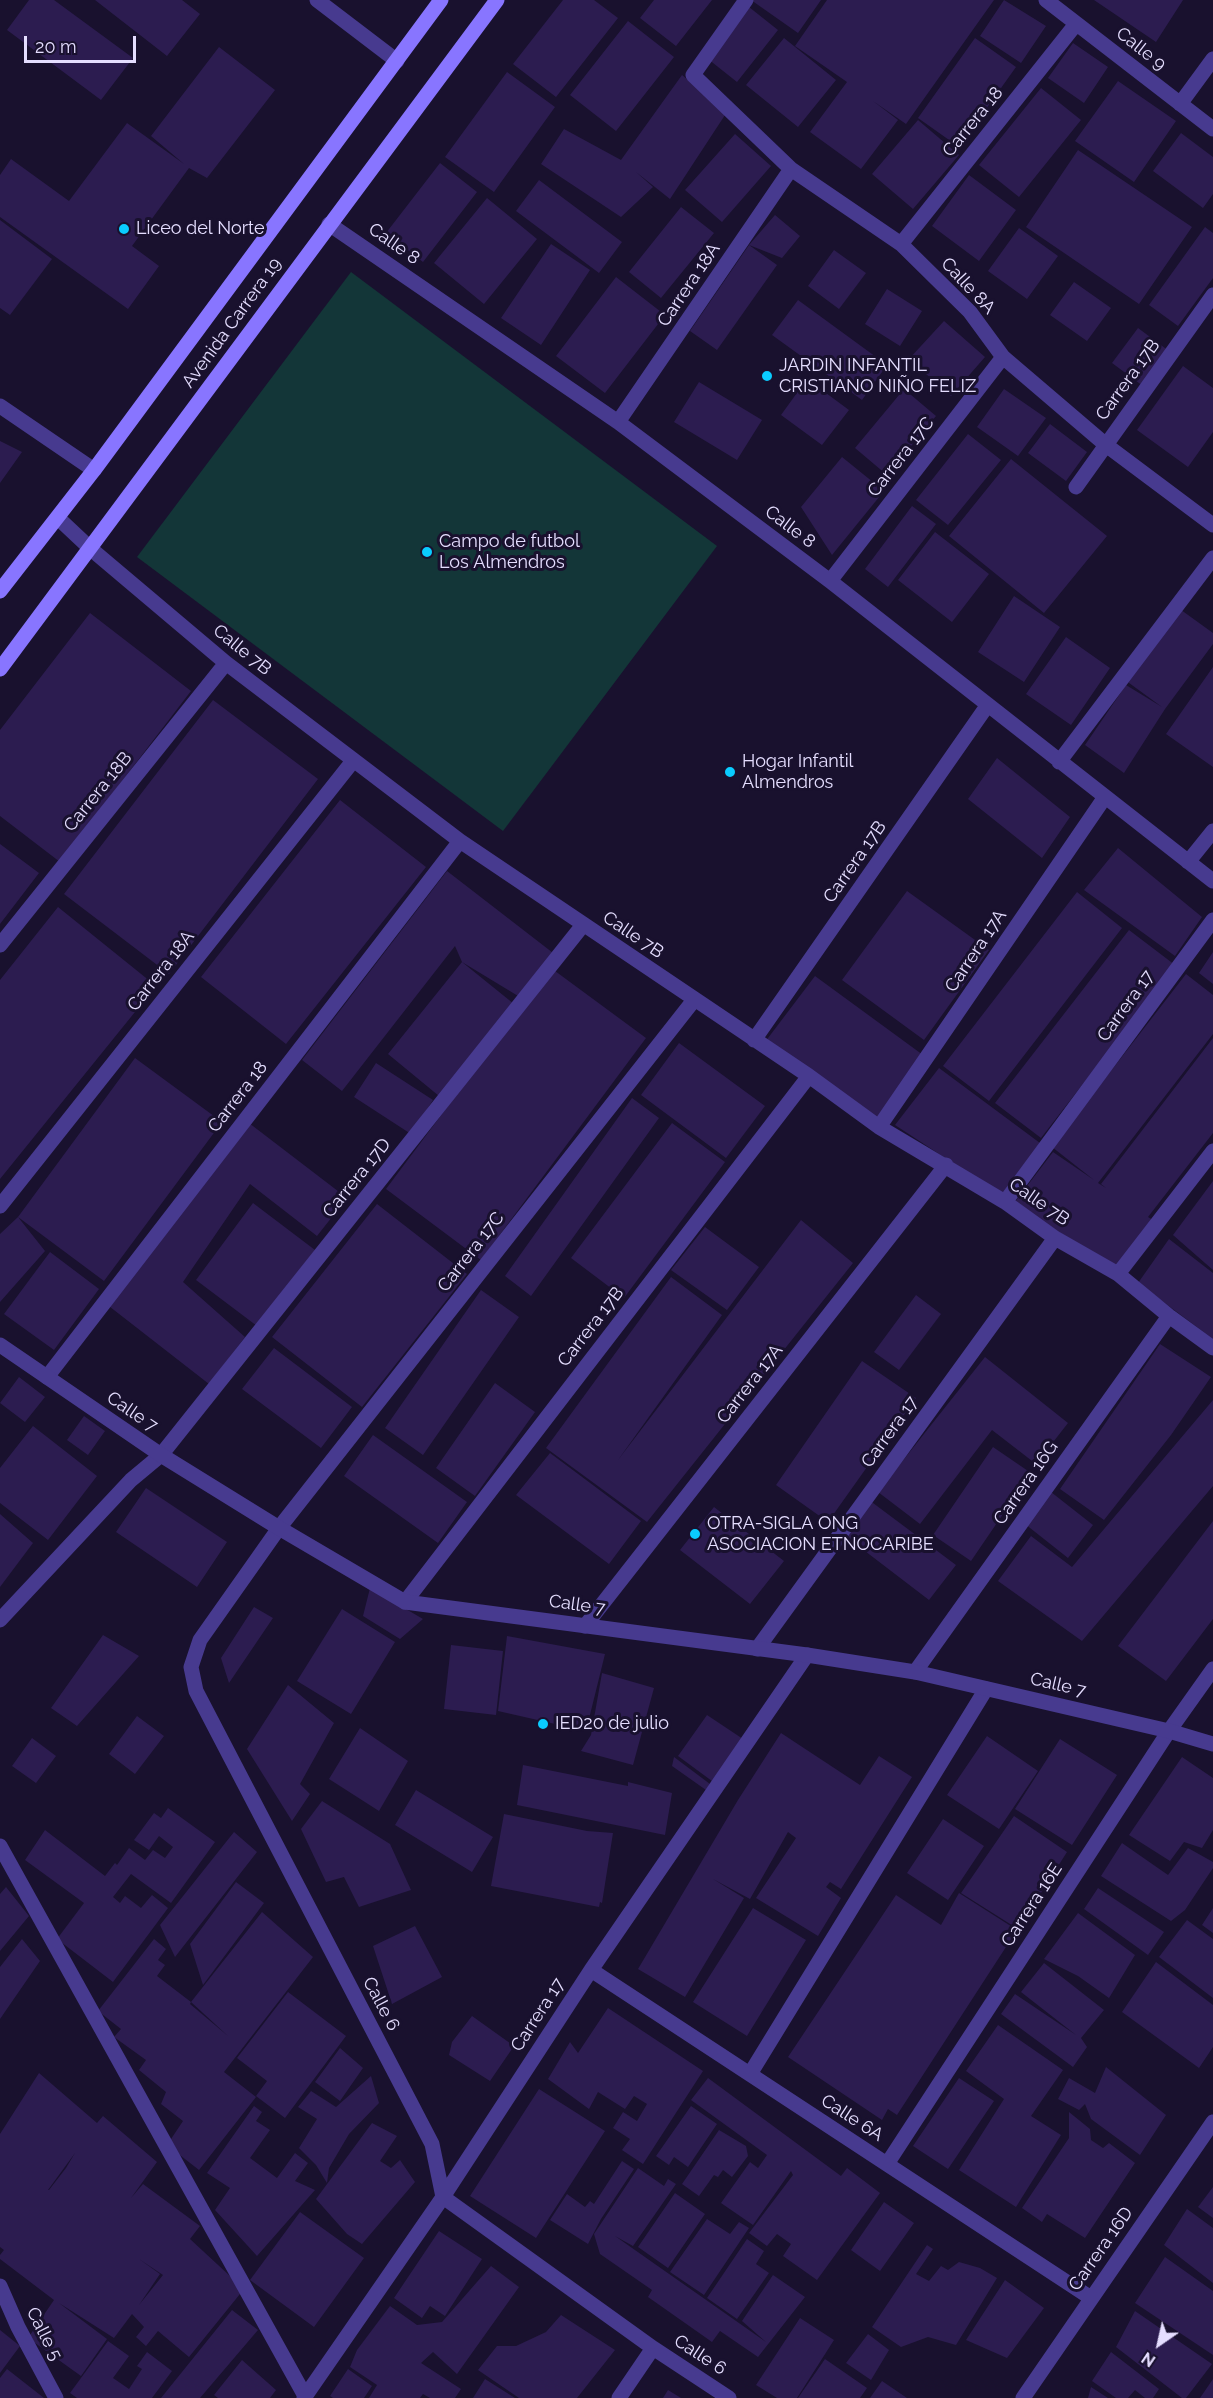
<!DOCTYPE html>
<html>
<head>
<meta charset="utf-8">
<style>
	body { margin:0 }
	#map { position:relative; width:1213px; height:2398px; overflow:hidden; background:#19112e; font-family:Raleway,sans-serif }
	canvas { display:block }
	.north { position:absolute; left:1129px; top:2314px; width:60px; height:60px; -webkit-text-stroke:4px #19112e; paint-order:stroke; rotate:214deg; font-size:16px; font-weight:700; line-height:24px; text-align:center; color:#e5deff }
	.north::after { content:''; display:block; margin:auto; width:21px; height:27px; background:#e5deff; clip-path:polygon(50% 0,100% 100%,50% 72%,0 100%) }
	.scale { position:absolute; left:24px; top:36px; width:112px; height:27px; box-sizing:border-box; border:3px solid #e5deff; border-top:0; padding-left:8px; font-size:18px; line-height:21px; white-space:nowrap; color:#e5deff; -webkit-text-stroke:4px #19112e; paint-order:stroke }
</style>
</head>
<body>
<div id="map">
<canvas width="1213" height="2398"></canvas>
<div class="north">N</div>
<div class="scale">20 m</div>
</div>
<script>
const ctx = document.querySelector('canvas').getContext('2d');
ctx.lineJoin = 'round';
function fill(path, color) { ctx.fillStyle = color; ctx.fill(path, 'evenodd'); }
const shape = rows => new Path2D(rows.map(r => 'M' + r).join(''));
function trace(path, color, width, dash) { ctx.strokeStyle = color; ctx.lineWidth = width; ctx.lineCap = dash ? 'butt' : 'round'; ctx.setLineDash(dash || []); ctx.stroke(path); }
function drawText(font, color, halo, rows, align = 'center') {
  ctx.font = font + ' Raleway,sans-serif'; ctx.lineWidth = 6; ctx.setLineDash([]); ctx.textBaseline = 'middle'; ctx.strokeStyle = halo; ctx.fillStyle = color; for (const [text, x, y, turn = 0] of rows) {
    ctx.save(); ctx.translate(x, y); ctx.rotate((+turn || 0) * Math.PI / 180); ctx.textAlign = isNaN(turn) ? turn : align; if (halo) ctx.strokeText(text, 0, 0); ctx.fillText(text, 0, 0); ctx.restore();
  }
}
fill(shape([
	[351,272,717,546,503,831,137,557]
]), '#133638');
fill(shape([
	[29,0,54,0,133,58,101,100,7,30],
	[95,0,182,0,200,14,167,56],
	[563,0,594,0,618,18,556,97,513,64],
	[654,0,712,0,676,46,640,18],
	[751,0,821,0,798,33],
	[827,0,994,0,906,124,873,101,898,120,861,169,810,132,847,82,795,46],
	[1004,0,1046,26,1021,63,980,36],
	[1094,0,1183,0,1156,42],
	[749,7,778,30,737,82,708,59],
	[628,21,674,57,616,131,570,95],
	[784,38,836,80,798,127,746,85],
	[975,38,1016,67,959,147,918,118],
	[1073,43,1108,67,1084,103,1048,78],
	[219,47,275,90,207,178,189,168,132,246,159,266,128,309,0,217,0,175,11,159,69,201,127,123,184,164,151,136],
	[507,72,555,107,494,192,445,157],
	[682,75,727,112,670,199,636,172,653,187,621,217,541,164,564,129,621,160],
	[1118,81,1176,121,1134,182,1075,141],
	[1041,88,1081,120,1019,197,979,165],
	[918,120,959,155,913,209,872,174],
	[1181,133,1213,157,1213,194,1203,208,1153,171],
	[735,134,771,166,722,222,685,190],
	[1078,150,1192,227,1139,304,1026,227],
	[440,163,477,192,423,262,386,233],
	[969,175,1016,210,979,261,932,226],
	[539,180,622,242,599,273,516,211],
	[487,198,537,239,484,304,434,263],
	[681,207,714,233,661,298,629,272],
	[775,215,800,236,782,258,749,245,777,265,717,350,690,331,749,245],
	[0,220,52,259,10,315,0,308],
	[1205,227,1213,233,1213,278,1178,326,1149,305],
	[1019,228,1058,256,1027,299,988,271],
	[551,244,590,270,541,345,501,318],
	[834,250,866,273,839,309,808,286],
	[616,277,665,315,605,393,556,356],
	[1074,282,1111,308,1087,341,1050,315],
	[887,289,922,311,900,346,865,324],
	[798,300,887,365,862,400,772,335],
	[944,321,985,357,951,396,909,359],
	[1138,328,1169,351,1143,386,1112,363],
	[1183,366,1213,388,1213,432,1188,467,1137,430],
	[807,379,849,410,822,445,781,415],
	[699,382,762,420,737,460,674,422],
	[904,389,936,416,887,475,855,448],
	[1004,389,1046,418,1018,456,977,427],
	[1050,424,1087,452,1066,481,1028,453],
	[968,434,1001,460,948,525,916,500],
	[0,441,22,452,0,483],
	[842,457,884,491,832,555,801,507],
	[1011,459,1107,536,1044,613,949,536],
	[912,506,936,524,888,587,865,569],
	[935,532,989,574,952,622,898,580],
	[1014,596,1060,627,1024,682,978,652],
	[1177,607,1213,633,1213,644,1165,709,1124,773,1085,745,1126,685,1162,707,1125,680],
	[90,613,191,691,60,862,0,816,0,730],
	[1066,637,1110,668,1071,725,1026,694],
	[1213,667,1213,767,1166,734],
	[213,700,318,779,169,974,64,894],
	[997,758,1070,817,1042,858,968,799],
	[340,800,426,867,286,1044,201,977],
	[0,844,39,873,0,924],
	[1118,848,1202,917,1175,956,1084,890],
	[447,871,557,956,523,999,462,962,455,946,342,1091,302,1060],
	[907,891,989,950,924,1040,842,980],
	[1077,892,1122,928,989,1101,943,1066],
	[58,907,156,986,0,1179,0,980],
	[1129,930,1175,965,1041,1138,995,1103],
	[1213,952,1213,984,1199,973],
	[462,962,514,1004,439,1096,388,1054],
	[551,968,646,1038,481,1260,386,1189],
	[1186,974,1213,995,1213,1034,1098,1183,1106,1188,1101,1184,1213,1038,1213,1133,1148,1217,1153,1220,1116,1269,1014,1203,1053,1152,1094,1180,1052,1147],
	[815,976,923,1055,877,1120,765,1042],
	[679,1043,765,1106,726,1158,641,1095],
	[135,1058,222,1122,104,1281,18,1217,45,1251,0,1302,0,1234,18,1217],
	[376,1063,433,1100,411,1134,354,1097],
	[939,1068,1040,1143,1003,1196,895,1125],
	[632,1098,659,1118,531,1296,505,1276],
	[249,1123,347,1198,317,1236,250,1184,183,1282,245,1337,209,1384,105,1303],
	[672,1123,725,1162,624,1298,571,1258],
	[1213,1181,1213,1270,1173,1235],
	[253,1203,315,1250,257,1326,196,1280],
	[377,1204,467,1274,362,1407,272,1337],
	[801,1220,853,1263,647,1522,546,1448,671,1277,722,1315,618,1460],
	[705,1227,759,1267,727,1310,671,1270],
	[1169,1239,1213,1273,1213,1339,1138,1283],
	[50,1252,99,1289,54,1350,4,1314],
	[481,1290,519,1317,423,1455,385,1428],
	[916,1295,941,1314,899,1370,874,1352],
	[1160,1344,1211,1377,1171,1435,1104,1520,1060,1489],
	[274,1348,352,1407,321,1448,242,1389],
	[985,1357,1068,1423,1036,1464,992,1430,920,1524,878,1492],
	[862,1361,916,1398,828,1522,776,1485],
	[19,1377,45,1397,25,1422,0,1403],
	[495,1383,535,1412,475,1496,436,1468],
	[1213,1400,1213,1486,1082,1641,998,1581,1031,1536,1072,1567],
	[84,1416,105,1431,88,1455,67,1440],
	[33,1426,97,1476,48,1540,0,1503,0,1468],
	[373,1435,467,1502,438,1543,344,1476],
	[993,1447,1031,1473,971,1561,933,1535],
	[550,1453,641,1521,609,1564,516,1495],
	[146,1488,227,1542,197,1587,116,1532],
	[1051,1492,1093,1525,1068,1558,1025,1524],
	[869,1500,956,1565,929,1600,844,1535],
	[714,1507,784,1561,750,1604,680,1550],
	[0,1514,33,1543,0,1587],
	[1213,1521,1213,1619,1166,1681,1118,1646],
	[370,1588,423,1619,400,1639,363,1616],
	[254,1607,273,1618,229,1683,221,1658],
	[342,1609,395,1642,351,1714,297,1681],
	[103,1635,139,1656,77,1726,51,1708],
	[507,1636,605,1654,586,1731,498,1711],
	[451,1645,503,1651,496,1715,444,1709],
	[602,1673,654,1688,633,1765,581,1751,591,1735],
	[288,1685,334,1723,300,1784,310,1794,292,1821,247,1749],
	[707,1715,746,1741,716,1784,678,1756],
	[137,1716,164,1736,135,1774,109,1754],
	[360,1728,408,1761,379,1811,329,1779],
	[781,1733,860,1785,879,1756,912,1777,841,1889,830,1882,826,1887,841,1898,818,1936,756,1898,796,1838,788,1832,750,1899,713,1879,744,1898,685,1997,638,1969,738,1800],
	[987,1736,1038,1771,999,1829,947,1795],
	[32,1738,56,1756,36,1783,12,1766],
	[1060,1739,1117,1775,1072,1845,1015,1809],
	[674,1757,710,1784,706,1790,672,1766],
	[1182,1757,1213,1778,1213,1830,1202,1848,1184,1842,1170,1861,1129,1835],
	[523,1765,628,1786,628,1782,672,1793,665,1835,517,1805],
	[416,1790,493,1837,472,1872,395,1825],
	[322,1801,390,1844,411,1890,359,1907,344,1877,326,1882,301,1829],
	[168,1808,215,1842,171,1903,131,1874,113,1897,120,1903,125,1896,141,1908,152,1895,168,1908,113,1982,57,1939,84,1903,25,1860,45,1830,105,1876,115,1863,117,1865,129,1848,145,1860,153,1850,165,1858,173,1847,159,1836,149,1850,134,1840,154,1813,161,1818],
	[504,1814,587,1831,613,1833,602,1903,600,1902,599,1907,491,1886],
	[1014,1816,1067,1852,1018,1929,961,1893],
	[943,1819,984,1846,948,1900,907,1873],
	[234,1832,257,1852,175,1957,160,1925],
	[1122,1843,1168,1875,1188,1848,1213,1862,1213,1868,1185,1910,1171,1921,1101,1876],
	[236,1882,264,1903,203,1985,190,1944],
	[6,1887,29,1916,0,1951,0,1894],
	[1098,1888,1164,1932,1148,1955,1084,1909],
	[959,1893,1017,1930,897,2115,888,2109,882,2120,788,2057,896,1895,941,1925],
	[753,1908,806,1940,747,2036,693,2002],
	[1213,1908,1213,1933,1202,1925],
	[262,1912,313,1957,224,2072,256,2097,199,2170,167,2145,183,2121,161,2104,166,2092,139,2070,146,2060,114,2037,121,2029,98,2011,154,1939,166,1949,158,1960,165,1965,157,1976,191,2002,190,2004,228,2036,191,2002],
	[1078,1913,1135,1955,1109,1998,1078,1976,1044,1959],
	[1187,1920,1213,1939,1213,1998,1159,1957],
	[415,1926,442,1977,392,2004,373,1946],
	[22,1939,40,1961,0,2019,0,1967],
	[1156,1962,1213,2005,1213,2047,1199,2068,1122,2012],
	[1044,1963,1104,2010,1081,2038,1087,2047,1073,2067,1001,2014,1015,1994,1076,2035,1021,1992],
	[288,1992,346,2036,285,2118,256,2096,267,2081,237,2058],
	[608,2008,703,2071,643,2164,622,2150,630,2139,613,2128,623,2112,637,2121,647,2104,634,2096,625,2109,598,2092,589,2109,548,2079,570,2042,578,2053],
	[472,2016,514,2046,490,2081,449,2055,452,2042],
	[998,2025,1063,2070,1031,2116,1061,2135,1016,2207,959,2170,1004,2099,966,2071],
	[340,2048,363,2068,340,2101,315,2082],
	[1106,2067,1166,2115,1140,2155,1091,2119,1085,2104,1079,2110,1058,2099,1069,2078,1095,2093],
	[39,2073,97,2123,103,2116,157,2162,131,2198,143,2184,200,2226,190,2239,244,2289,189,2357,158,2331,146,2346,136,2337,144,2327,132,2314,114,2338,59,2303,107,2339,81,2376,28,2338,54,2300,0,2259,0,2255,4,2250,0,2247,0,2134],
	[75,2153,66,2168,49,2190,48,2190],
	[139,2259,163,2275,139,2305,160,2274],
	[371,2076,379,2103,349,2134,329,2168,327,2183,316,2165,299,2148,317,2119,298,2107,311,2091,336,2107],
	[708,2078,841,2176,847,2168,880,2193,817,2280,783,2256,791,2244,777,2234,767,2246,749,2233,793,2175,791,2171,753,2225,721,2203,750,2162,758,2168,767,2155,691,2100],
	[959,2078,994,2101,948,2169,913,2146],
	[539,2089,605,2131,536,2238,470,2196],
	[254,2106,262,2112,256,2121,270,2130,250,2158,277,2178,295,2153,308,2163,295,2181,315,2190,257,2256,215,2210,230,2188,207,2173],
	[691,2106,717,2124,688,2167,674,2157,669,2165,656,2156],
	[1069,2112,1090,2129,1091,2140,1103,2148,1109,2143,1135,2163,1085,2238,1047,2214,1042,2222,1022,2208,1069,2138],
	[372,2123,397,2136,380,2161,391,2168,400,2160,415,2182,362,2244,347,2234,316,2199],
	[719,2130,746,2146,748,2156,732,2177,723,2170,718,2177,714,2175,699,2196,682,2184],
	[622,2161,634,2169,601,2219,588,2244,550,2220,567,2194,585,2207,590,2201,594,2204],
	[638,2168,664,2186,668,2179,676,2184,633,2246,615,2236,766,2342,742,2321,773,2275,805,2297,758,2357,720,2331,712,2342,648,2297,652,2290,600,2254,594,2234],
	[1213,2187,1213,2218,1198,2207],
	[675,2193,705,2214,668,2268,638,2247],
	[884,2202,914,2223,880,2271,851,2250],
	[1187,2209,1213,2228,1213,2283,1164,2245],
	[300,2212,364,2258,314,2327,250,2280],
	[707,2219,730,2234,739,2222,749,2228,704,2295,670,2272],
	[439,2231,482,2259,445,2316,430,2306,422,2318,394,2298],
	[747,2239,764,2251,756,2264,769,2273,737,2319,707,2298],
	[927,2245,933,2249,916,2274,929,2281,941,2266,948,2270,959,2262,980,2268,997,2278,956,2345,928,2337,901,2347,872,2327],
	[1165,2257,1213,2291,1213,2355,1135,2303],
	[491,2266,519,2287,457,2374,433,2352,421,2363,461,2389,455,2398,430,2398,423,2394,420,2398,369,2398,377,2385,350,2367,357,2350,390,2306,417,2325,442,2322],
	[1005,2280,1044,2308,1007,2358,966,2340],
	[232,2310,258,2330,200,2398,161,2398],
	[1135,2311,1212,2364,1186,2398,1182,2398,1116,2347],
	[561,2315,615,2350,577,2398,519,2398,478,2370,497,2346,516,2346,546,2332],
	[800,2318,834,2340,797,2398,777,2398,756,2385],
	[0,2330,20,2346,0,2373],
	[868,2334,889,2350,871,2380,846,2363],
	[108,2341,129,2356,113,2378,129,2389,142,2369,137,2366,147,2352,172,2371,152,2398,77,2398,70,2393],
	[1111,2352,1159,2389,1153,2398,1145,2398,1135,2390,1128,2398,1116,2398,1092,2381],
	[825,2359,867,2388,860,2398,798,2398],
	[242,2360,276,2390,270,2398,218,2398,214,2395],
	[7,2369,44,2398,0,2398,0,2378],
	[348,2369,372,2386,364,2398,333,2398,330,2396],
	[485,2379,515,2398,473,2398],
	[1213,2379,1213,2398,1200,2398],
	[882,2381,907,2398,870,2398],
	[1091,2387,1108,2398,1088,2398],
	[668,2390,681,2398,663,2398]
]), '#2c1c50');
trace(shape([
	[317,0,397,61],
	[746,0,693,75,791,169,901,244,970,312,1003,357,1106,445,1213,525],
	[1046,0,1213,129],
	[1180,104,1213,59],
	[329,224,618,422,830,581,1213,881],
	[901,244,1076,24],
	[0,406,94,470],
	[618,422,791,169],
	[1076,487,1213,295],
	[58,518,91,549,226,663,460,841,809,1076,879,1127,1005,1202,1055,1238,1118,1274,1169,1316,1213,1348],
	[830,581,1003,357],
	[1059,762,1213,558],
	[1188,862,1213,831],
	[0,945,226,663],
	[694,1000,279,1528,200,1640,191,1667,196,1691,432,2144,443,2197,653,2348,729,2398],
	[754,1040,987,706],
	[879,1127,1105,797],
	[1005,1202,1213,920],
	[0,1206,353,761],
	[1118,1274,1213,1151],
	[47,1377,460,841],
	[405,1602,809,1076],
	[0,1620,131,1480,161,1455,583,925],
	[585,1626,946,1165],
	[757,1649,1055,1238],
	[915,1672,1169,1316],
	[0,1846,305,2396],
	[591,1970,1091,2298],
	[750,2074,986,1689],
	[887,2164,1169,1731,1213,1669],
	[0,2286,18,2327,56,2398],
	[304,2398,443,2197,591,1970,807,1655],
	[619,2398,653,2348],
	[1023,2398,1213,2122]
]), '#473a8f', 15);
trace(shape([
	[0,1345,161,1455,279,1528,405,1602,807,1655,915,1672,1169,1731,1213,1744]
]), '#473a8f', 15);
trace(shape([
	[0,591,94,470,441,0],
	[0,669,497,0]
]), '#8875ff', 15);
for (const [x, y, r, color] of [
	[124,229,6,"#0accff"],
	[767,376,6,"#0accff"],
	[427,552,6,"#0accff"],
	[730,772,6,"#0accff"],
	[695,1534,6,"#0accff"],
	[543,1724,6,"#0accff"]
]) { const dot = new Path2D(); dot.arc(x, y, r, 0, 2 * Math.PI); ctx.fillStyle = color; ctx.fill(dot); trace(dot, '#19112e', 2); }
drawText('18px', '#e5deff', '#19112e', [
	["Calle 9",1141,49,38],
	["Carrera 18",973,122,-51],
	["Calle 8",394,244,35],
	["Carrera 18A",689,285,-56],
	["Calle 8A",968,286,47],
	["Avenida Carrera 19",232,323,-54],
	["Carrera 17B",1128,380,-54],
	["Carrera 17C",901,457,-52],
	["Calle 8",790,527,37],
	["Calle 7B",242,650,39],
	["Carrera 18B",98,792,-51],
	["Carrera 17B",855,862,-55],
	["Calle 7B",633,935,34],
	["Carrera 17A",976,951,-56],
	["Carrera 18A",161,971,-52],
	["Carrera 17",1126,1006,-54],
	["Carrera 18",238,1097,-52],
	["Carrera 17D",357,1178,-51],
	["Calle 7B",1039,1202,35],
	["Carrera 17C",471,1252,-52],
	["Carrera 17B",591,1327,-52],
	["Carrera 17A",750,1384,-52],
	["Calle 7",132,1412,34],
	["Carrera 17",890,1432,-54],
	["Carrera 16G",1026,1483,-55],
	["Calle 7",577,1605,8],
	["Calle 7",1058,1685,13],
	["Carrera 16E",1032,1905,-57],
	["Calle 6",381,2004,62],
	["Carrera 17",538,2015,-57],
	["Calle 6A",852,2118,33],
	["Carrera 16D",1101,2249,-55],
	["Calle 5",44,2334,63],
	["Calle 6",700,2355,33]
]);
drawText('18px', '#e5deff', '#19112e', [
	["Liceo del Norte",136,229],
	["JARDIN INFANTIL",779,366],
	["CRISTIANO NIÑO FELIZ",779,387],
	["Campo de futbol",439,542],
	["Los Almendros",439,563],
	["Hogar Infantil",742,762],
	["Almendros",742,783],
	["OTRA-SIGLA ONG",707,1524],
	["ASOCIACION ETNOCARIBE",707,1545],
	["IED20 de julio",555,1724]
], 'left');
</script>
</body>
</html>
